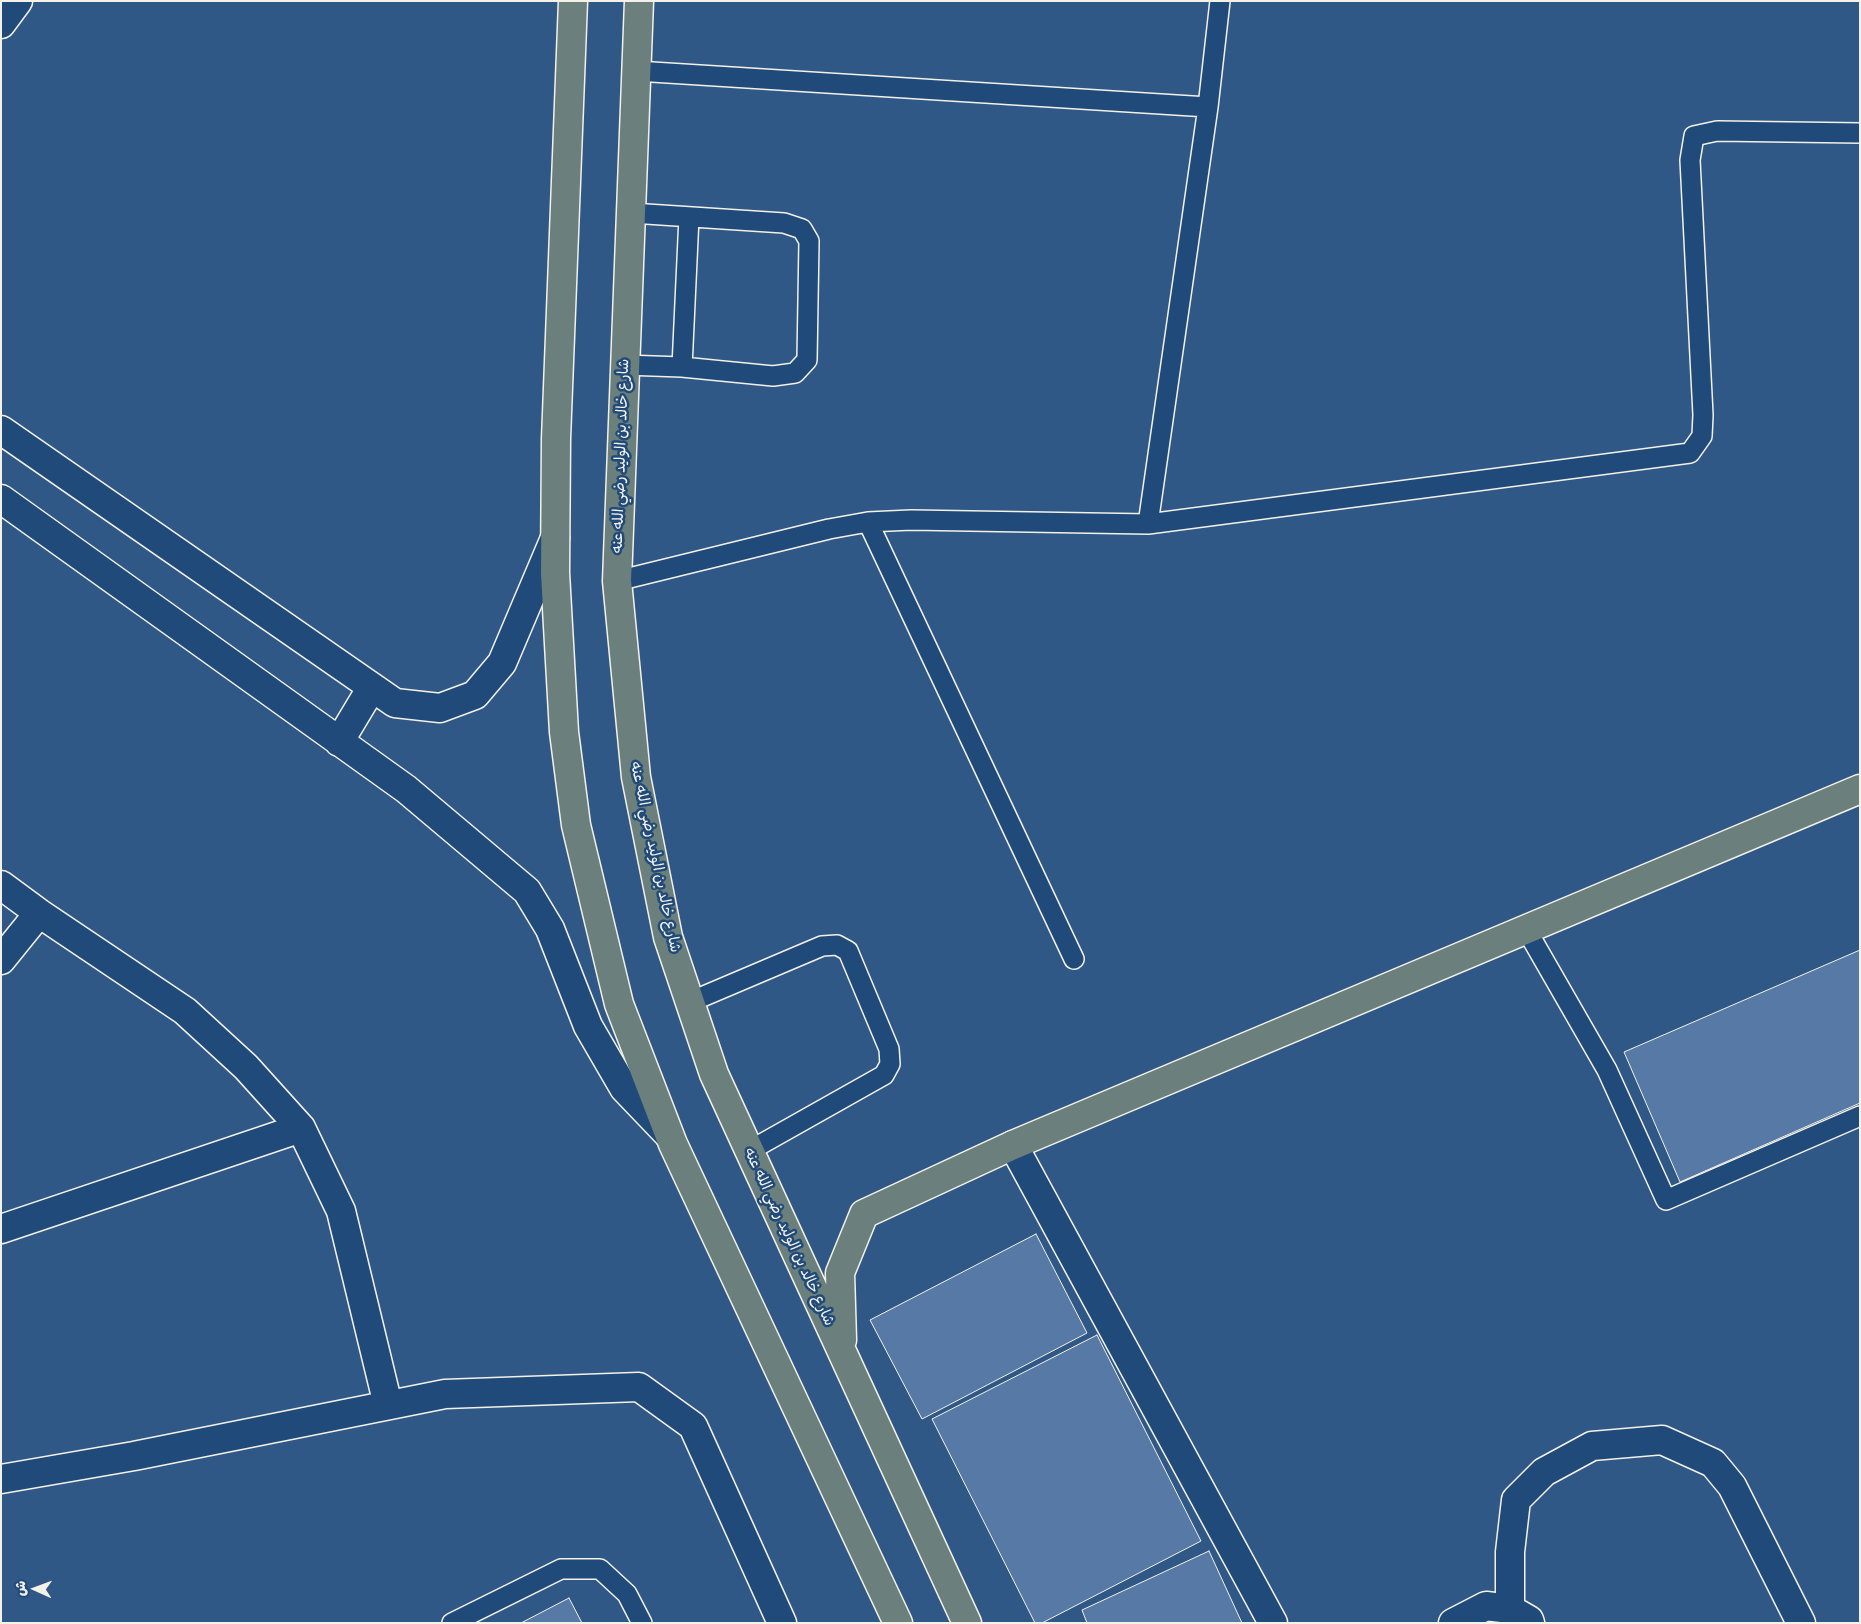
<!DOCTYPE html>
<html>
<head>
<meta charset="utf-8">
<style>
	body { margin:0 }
	#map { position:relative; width:1861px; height:1624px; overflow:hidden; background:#305887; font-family:"Patrick Hand","Playpen Sans Arabic",sans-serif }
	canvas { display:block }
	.frame { position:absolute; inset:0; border:2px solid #f4f1e8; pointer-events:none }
	.north { position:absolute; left:10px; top:1564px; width:50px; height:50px; -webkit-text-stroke:4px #1f4a7a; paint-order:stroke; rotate:272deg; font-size:14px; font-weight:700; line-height:20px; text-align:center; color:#f4f1e8 }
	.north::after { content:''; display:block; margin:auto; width:18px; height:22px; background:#f4f1e8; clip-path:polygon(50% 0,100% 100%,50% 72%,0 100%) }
</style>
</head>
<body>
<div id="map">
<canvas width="1861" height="1624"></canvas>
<div class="frame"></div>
<div class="north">ش</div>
</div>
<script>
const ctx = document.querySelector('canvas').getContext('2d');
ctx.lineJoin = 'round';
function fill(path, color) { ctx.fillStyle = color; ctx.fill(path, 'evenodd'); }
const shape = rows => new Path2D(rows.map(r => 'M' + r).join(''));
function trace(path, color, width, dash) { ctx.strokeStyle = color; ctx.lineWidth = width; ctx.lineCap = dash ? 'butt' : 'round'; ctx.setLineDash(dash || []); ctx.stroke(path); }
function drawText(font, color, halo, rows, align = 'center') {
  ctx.font = font + ' "Patrick Hand","Playpen Sans Arabic",sans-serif'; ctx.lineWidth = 5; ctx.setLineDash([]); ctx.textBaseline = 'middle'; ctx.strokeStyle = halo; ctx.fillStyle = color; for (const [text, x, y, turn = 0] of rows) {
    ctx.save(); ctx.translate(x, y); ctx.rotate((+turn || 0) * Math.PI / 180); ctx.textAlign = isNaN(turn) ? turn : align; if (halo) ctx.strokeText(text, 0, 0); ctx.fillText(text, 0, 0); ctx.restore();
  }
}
const building = shape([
	[1860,950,1860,1103,1680,1182,1624,1052,1860,950],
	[1036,1234,1087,1333,922,1419,870,1320,1036,1234],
	[1097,1335,1201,1541,1042,1623,1035,1623,932,1419,1097,1335],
	[1209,1551,1242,1623,1087,1623,1082,1610,1209,1551],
	[569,1598,582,1623,521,1623,569,1598]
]);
fill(building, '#567aa5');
trace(building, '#f4f1e8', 1);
const service = shape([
	[636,71,1208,107],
	[624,365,682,367,773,376,795,373,807,360,809,241,802,229,784,223,631,213],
	[682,367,689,217],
	[868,522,1074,959],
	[1148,524,1208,107,1220,1],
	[617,581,829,529,868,522,911,520,1148,524,1690,453,1702,436,1703,415,1690,160,1694,136,1717,131,1860,133],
	[1526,929,1607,1070,1666,1200,1860,1116],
	[690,1002,822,946,837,945,848,951,889,1049,890,1064,884,1075,749,1151],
	[452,1623,561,1569,600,1569,627,1594,642,1623]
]);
const minor = shape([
	[1,24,18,1],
	[1,430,395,703,440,708,475,695,502,663,555,538],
	[1,499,406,789,527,891,550,929,588,1026,624,1088,669,1135],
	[339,742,372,687],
	[1,885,39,913,185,1011,246,1067,301,1128,341,1211,388,1405],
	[1,960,39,913],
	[1013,1145,1273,1623],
	[1,1229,301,1128],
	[1510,1609,1510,1552,1516,1500,1544,1472,1592,1446,1662,1440,1713,1463,1732,1486,1801,1623],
	[1453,1623,1486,1606,1510,1609,1529,1620,1530,1623]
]);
const tertiary = shape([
	[1,1479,134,1456,445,1394,639,1387,693,1426,782,1623]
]);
const primary = shape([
	[573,1,556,439,555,573,564,732,576,825,619,1004,673,1144,898,1623],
	[639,1,617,581,636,777,668,937,714,1074,967,1623],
	[842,1340,840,1273,864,1214,1013,1145,1860,789]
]);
trace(service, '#f4f1e8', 22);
trace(minor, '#f4f1e8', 31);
trace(tertiary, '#f4f1e8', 31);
trace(primary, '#f4f1e8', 31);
trace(service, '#1f4a7a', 19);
trace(minor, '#1f4a7a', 28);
trace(tertiary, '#1f4a7a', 28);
trace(primary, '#6b7f7c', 28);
drawText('15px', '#f4f1e8', '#1f4a7a', [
	["شارع خالد بن الوليد رضي الله عنه",621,456,-88],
	["شارع خالد بن الوليد رضي الله عنه",655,857,78],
	["شارع خالد بن الوليد رضي الله عنه",789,1237,65]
]);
</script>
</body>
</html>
